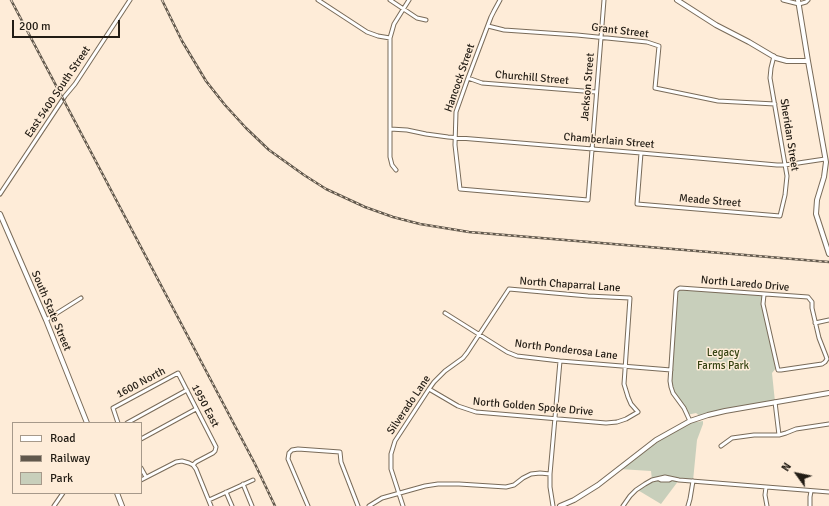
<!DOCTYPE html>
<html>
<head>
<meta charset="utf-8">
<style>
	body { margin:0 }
	#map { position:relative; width:829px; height:506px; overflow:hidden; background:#feecd8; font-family:Signika,sans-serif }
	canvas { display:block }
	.legend { position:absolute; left:12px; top:422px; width:130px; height:72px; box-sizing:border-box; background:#feecd8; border:1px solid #a6998a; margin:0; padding:5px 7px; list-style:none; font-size:12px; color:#221c14 }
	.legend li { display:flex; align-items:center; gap:8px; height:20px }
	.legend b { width:20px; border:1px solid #a6998a }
	.north { position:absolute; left:777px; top:454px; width:40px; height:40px; -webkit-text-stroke:3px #feecd8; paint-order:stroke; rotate:303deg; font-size:11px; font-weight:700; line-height:16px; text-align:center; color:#221c14 }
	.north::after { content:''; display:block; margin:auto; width:14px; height:18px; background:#221c14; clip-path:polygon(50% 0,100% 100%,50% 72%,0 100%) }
	.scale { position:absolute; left:12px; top:20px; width:108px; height:18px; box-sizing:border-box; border:2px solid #221c14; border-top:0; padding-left:5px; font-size:12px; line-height:14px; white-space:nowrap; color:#221c14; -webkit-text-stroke:3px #feecd8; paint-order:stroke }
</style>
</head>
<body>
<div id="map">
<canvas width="829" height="506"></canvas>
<ul class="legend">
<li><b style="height:5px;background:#fff"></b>Road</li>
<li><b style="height:5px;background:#61584c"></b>Railway</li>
<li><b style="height:11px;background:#c8cfbb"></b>Park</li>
</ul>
<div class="north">N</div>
<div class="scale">200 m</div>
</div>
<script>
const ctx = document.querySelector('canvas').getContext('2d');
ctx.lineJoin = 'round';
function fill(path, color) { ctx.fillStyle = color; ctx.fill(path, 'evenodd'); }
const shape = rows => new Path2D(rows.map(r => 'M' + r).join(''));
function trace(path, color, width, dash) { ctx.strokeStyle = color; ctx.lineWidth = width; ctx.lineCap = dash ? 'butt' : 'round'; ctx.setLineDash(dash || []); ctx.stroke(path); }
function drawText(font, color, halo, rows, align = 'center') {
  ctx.font = font + ' Signika,sans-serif'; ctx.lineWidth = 3; ctx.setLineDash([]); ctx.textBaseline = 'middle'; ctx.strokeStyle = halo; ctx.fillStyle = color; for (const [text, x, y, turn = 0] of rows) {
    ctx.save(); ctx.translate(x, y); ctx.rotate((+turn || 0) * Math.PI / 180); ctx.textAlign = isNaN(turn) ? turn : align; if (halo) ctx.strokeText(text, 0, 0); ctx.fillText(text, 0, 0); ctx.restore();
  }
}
fill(shape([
	[678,289,764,295,763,304,777,367,772,373,775,402,701,417,696,413,687,415,671,387,676,291],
	[690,421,697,422,703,421,703,424,697,440,693,481,679,480,661,504,636,489,652,480,651,471,619,469,645,448]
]), '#c8cfbb');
const street = shape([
	[318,0,367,32,378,36,390,38],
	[390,0,417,18,426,20],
	[500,0,494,11,491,17,468,78,456,112,455,145,460,189,588,200,604,0],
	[783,0,799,4,806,2,808,0],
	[488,26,504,30,577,35,647,42,659,46,655,88,718,101,775,104],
	[468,78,482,83,596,92],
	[390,129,407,130,426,134,448,137,641,153,777,165,785,165,825,159],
	[641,153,637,204,780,216,785,195,787,176,770,78,771,68,774,56],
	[396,170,392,165,390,157,390,38,394,24,409,0],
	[0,194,65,96,75,84,130,0],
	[445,313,507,352,517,356,560,361,671,370],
	[46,320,81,298],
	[815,323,829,320],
	[775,402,779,435],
	[690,421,684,408,673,393,671,387,670,381,676,291,678,289,680,288,808,297,812,302,812,308,819,338,826,356,827,359,825,362,822,364,781,370,778,370,763,304,764,295],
	[118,423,113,408,178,373,216,447,215,451,213,453,196,462,193,465],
	[127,423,187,390],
	[141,439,196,409],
	[721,446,732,438,754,435,779,435,786,433,796,429,829,424],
	[141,468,146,477],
	[659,479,661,480,669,480,671,479],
	[141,480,176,462,182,461,189,463,193,465,196,469,211,506],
	[243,484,252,506],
	[766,487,765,495,767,506],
	[226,492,232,506],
	[209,500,253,480],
	[54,506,63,493],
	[308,506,288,459,289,453,292,450,298,449,340,452,341,462,358,506],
	[369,506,382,498,425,486,438,484,459,484,506,487,514,485,523,478,531,474,540,473,550,474],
	[403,506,391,469,391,454,395,441,429,389,434,382,445,371,463,358,467,353,509,289,588,296,630,298,624,384,628,397,631,404,638,412,626,419,617,422,606,423,476,412,458,406,429,389],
	[553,506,550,487,550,474,560,361],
	[623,506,630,496,636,490,645,484,652,480,665,477,679,480,829,492],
	[688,506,690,499,693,481],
	[810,506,810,497,811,491]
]);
const secondary = shape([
	[677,0,716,25,749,42,776,58,787,61,808,61],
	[798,0,808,61,826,162,824,177,817,200,816,214,829,254],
	[0,214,46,320,87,423],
	[117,493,122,506],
	[560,506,574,500,598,485,656,440,690,421,708,415,725,411,829,393]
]);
trace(street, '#796b59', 5);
trace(secondary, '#796b59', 6);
trace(street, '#fff', 3);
trace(secondary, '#fff', 4);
const rail = shape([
	[11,0,255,464,275,506],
	[162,0,182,41,206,81,225,105,246,128,269,150,304,175,326,189,365,207,393,217,420,224,469,232,829,262]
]);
trace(rail, '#61584c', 2.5);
trace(rail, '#feecd8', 1, [3]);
drawText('11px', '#221c14', '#feecd8', [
	["Grant Street",620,31,7],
	["Hancock Street",460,78,-71],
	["Churchill Street",532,78,5],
	["Jackson Street",588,87,-85],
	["East 5400 South Street",58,92,-56],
	["Sheridan Street",789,135,81],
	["Chamberlain Street",609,141,5],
	["Meade Street",710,201,5],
	["North Laredo Drive",745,284,5],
	["North Chaparral Lane",570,285,4],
	["South State Street",51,311,67],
	["North Ponderosa Lane",566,350,7],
	["1600 North",141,383,-28],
	["Silverado Lane",409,405,-56],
	["1950 East",205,406,62],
	["North Golden Spoke Drive",533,407,5]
]);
drawText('11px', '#364312', '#feecd8', [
	["Legacy",723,353],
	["Farms Park",723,366]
]);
</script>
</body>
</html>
